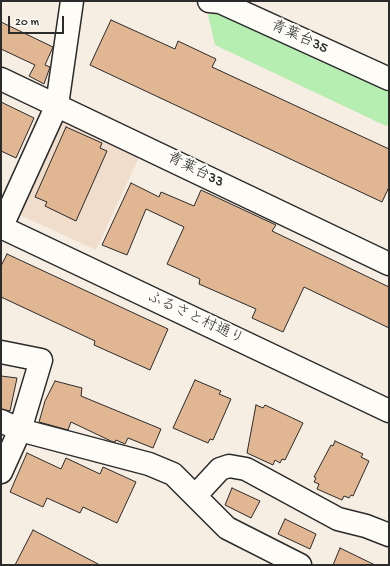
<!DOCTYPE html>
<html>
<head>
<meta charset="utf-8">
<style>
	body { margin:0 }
	#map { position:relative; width:390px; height:566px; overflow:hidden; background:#f7eee3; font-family:"Gochi Hand",sans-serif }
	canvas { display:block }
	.frame { position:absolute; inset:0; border:2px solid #2b2b2b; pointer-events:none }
	.scale { position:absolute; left:8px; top:16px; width:56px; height:18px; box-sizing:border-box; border:2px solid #2b2b2b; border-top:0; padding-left:5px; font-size:12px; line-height:14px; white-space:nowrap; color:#2b2b2b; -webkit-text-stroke:3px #fdfcf7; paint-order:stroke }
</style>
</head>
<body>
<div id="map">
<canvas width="390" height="566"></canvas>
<div class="frame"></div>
<div class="scale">20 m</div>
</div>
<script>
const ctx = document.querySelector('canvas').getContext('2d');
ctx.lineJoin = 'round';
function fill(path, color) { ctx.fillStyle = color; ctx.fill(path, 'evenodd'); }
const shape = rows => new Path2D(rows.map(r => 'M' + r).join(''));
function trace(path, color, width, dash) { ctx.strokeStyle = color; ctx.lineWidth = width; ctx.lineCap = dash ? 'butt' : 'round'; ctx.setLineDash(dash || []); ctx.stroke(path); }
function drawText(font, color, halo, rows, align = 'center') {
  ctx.font = font + ' "Gochi Hand","Klee One",sans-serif'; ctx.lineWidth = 4; ctx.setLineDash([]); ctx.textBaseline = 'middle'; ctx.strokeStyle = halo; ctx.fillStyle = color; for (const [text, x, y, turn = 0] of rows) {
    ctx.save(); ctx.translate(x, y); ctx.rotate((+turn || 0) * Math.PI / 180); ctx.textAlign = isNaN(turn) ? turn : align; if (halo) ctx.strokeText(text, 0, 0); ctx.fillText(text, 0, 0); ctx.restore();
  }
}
fill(shape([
	[59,120,72,121,140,155,96,250,20,215,17,211]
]), '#f0ddcb');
fill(shape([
	[220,10,387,87,389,92,389,124,386,126,215,45,208,15]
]), '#b6edb0');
const building = shape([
	[111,20,175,49,178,41,216,59,212,67,389,149,389,187,382,202,90,65,111,20],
	[1,22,53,47,45,65,50,67,44,84,29,76,35,65,1,49,1,22],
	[1,102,34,118,16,158,1,151,1,102],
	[66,127,102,143,100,148,107,151,76,221,45,206,47,202,35,197,66,127],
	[131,183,159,197,161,192,194,206,201,190,276,225,272,231,389,287,389,328,304,287,283,332,252,318,256,309,199,284,200,279,167,264,184,227,146,209,127,255,102,245,131,183],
	[7,254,168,329,150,370,94,345,95,341,1,297,1,266,7,254],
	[1,376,17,378,10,411,1,409,1,376],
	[195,380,221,391,219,394,231,399,213,440,210,439,208,443,173,428,195,380],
	[55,381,82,388,81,396,161,429,153,448,128,438,125,444,116,440,115,442,113,442,71,422,68,430,39,422,45,401,55,381],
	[256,405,263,408,265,405,303,423,285,460,282,459,280,463,275,460,273,465,247,453,256,405],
	[335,441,363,454,361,457,369,461,353,496,351,495,349,498,344,496,342,500,317,489,319,484,314,482,316,478,314,477,331,445,333,446,335,441],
	[27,453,61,469,66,458,100,474,103,467,136,482,117,523,83,507,80,513,47,498,43,507,10,492,27,453],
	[232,488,260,501,251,518,225,505,232,488],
	[285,519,316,534,310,549,278,534,285,519],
	[33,530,100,565,15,565,33,530],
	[340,548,375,565,333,565,340,548]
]);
fill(building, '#e1b692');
trace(building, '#2b2b2b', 1);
const minor = shape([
	[209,1,220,2,389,79],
	[1,79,389,264],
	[1,227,389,411],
	[1,228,57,105,72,1],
	[1,352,41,360,20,430,1,421],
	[1,472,20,430,149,464,173,474,227,528,300,565],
	[196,495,220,469,229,466,246,469,338,519,366,526,389,535]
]);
trace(minor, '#2b2b2b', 25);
trace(minor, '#fdfcf7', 22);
drawText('15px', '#2b2b2b', '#fdfcf7', [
	["青葉台35",299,38,24],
	["青葉台33",195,171,26],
	["ふるさと村通り",195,319,25]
]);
</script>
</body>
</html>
